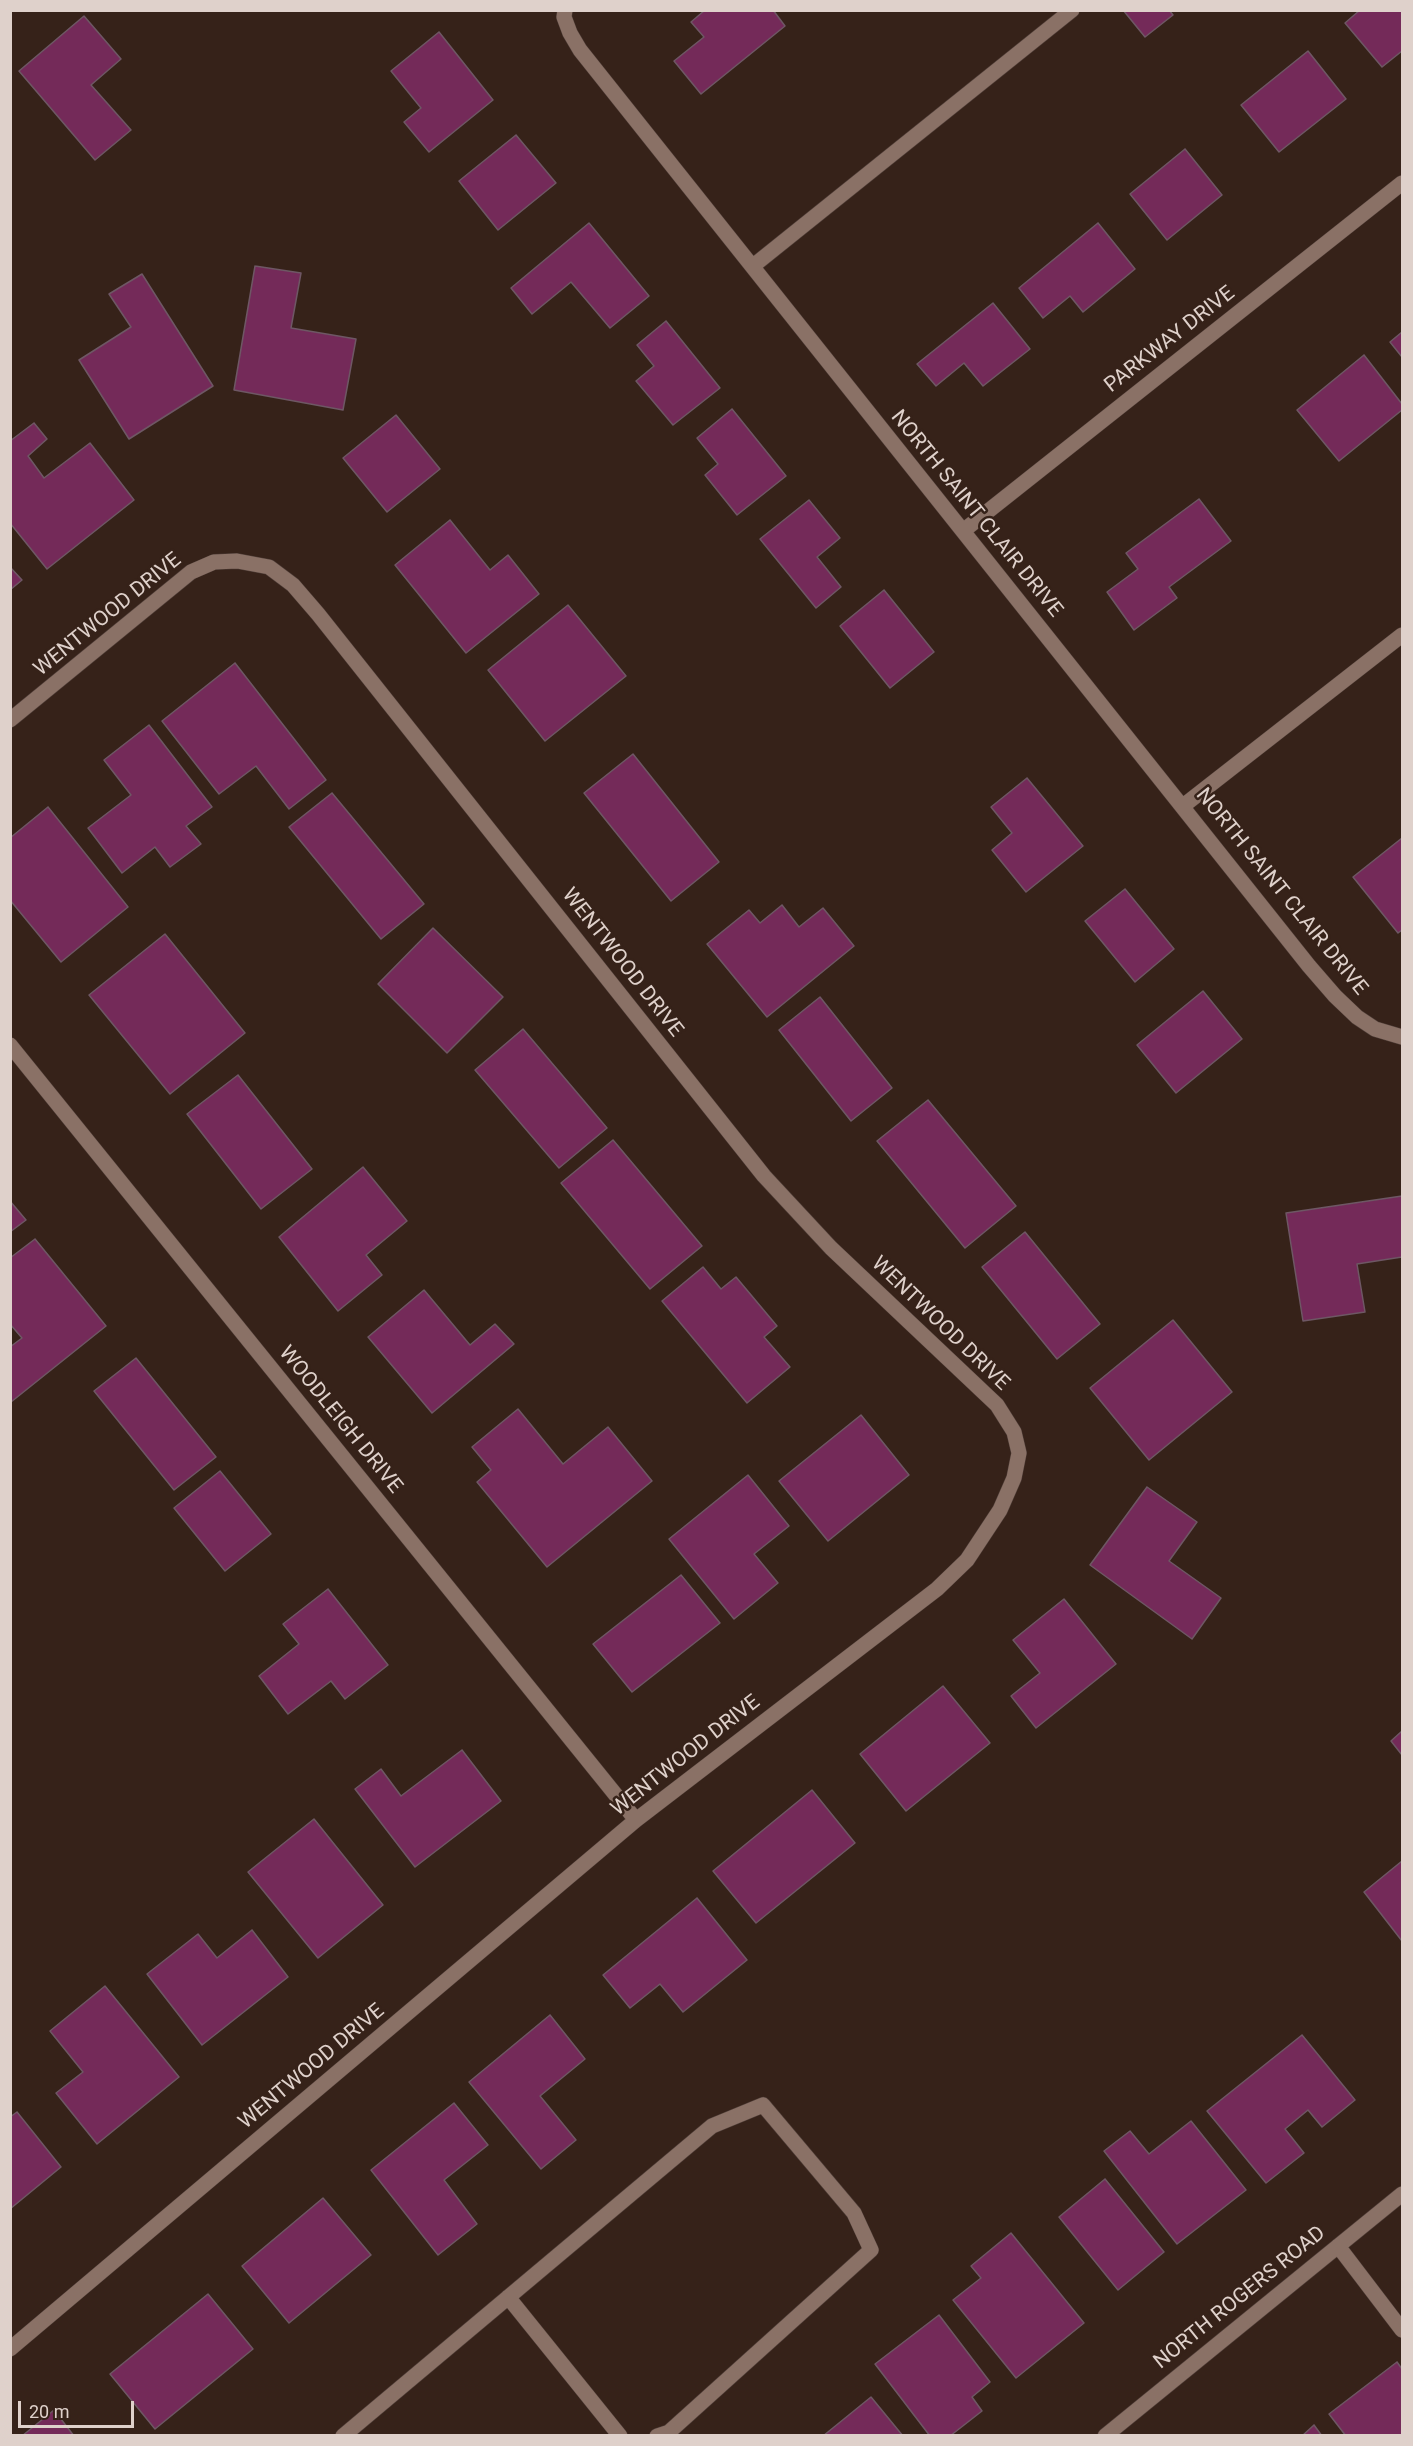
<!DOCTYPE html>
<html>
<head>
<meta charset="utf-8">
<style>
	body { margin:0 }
	#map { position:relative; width:1413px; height:2446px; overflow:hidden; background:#362219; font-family:Roboto,sans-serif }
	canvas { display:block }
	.frame { position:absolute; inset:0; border:12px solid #dfd1cb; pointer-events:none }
	.scale { position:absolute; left:18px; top:2401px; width:116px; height:27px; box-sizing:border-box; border:3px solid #dfd1cb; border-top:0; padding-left:8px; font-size:18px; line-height:21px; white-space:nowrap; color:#dfd1cb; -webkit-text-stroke:4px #362219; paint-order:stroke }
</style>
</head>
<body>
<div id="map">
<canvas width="1413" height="2446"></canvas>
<div class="frame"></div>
<div class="scale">20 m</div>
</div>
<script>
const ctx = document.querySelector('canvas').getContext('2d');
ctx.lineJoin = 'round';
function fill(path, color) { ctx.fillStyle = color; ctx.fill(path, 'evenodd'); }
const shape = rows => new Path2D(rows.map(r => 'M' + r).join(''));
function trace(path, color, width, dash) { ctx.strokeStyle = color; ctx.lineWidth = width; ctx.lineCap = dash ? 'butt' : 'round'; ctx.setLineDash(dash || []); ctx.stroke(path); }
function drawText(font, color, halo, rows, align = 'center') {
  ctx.font = font + ' Roboto,sans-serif'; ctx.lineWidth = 5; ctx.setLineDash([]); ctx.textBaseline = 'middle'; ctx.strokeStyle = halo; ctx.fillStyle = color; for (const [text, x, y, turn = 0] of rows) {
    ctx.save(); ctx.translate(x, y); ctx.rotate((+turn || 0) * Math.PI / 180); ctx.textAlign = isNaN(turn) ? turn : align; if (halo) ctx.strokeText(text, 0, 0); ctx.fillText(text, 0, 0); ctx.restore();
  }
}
const building = shape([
	[705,10,773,10,785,26,701,94,674,61,704,37,691,22,705,10],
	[1123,10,1169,10,1173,15,1145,37,1123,10],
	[1360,10,1402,10,1402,51,1382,67,1345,23,1360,10],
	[84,16,121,59,91,85,131,130,95,160,19,71,84,16],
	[439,32,493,100,429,152,404,122,421,108,391,71,439,32],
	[1308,51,1346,99,1279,152,1241,105,1308,51],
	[516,135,556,183,498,230,459,181,516,135],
	[1185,149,1222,195,1167,240,1130,194,1185,149],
	[589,223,649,296,610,328,571,282,532,314,511,288,589,223],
	[1098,223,1135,269,1083,312,1070,296,1043,318,1019,288,1098,223],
	[255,266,301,273,291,328,356,339,343,410,234,390,255,266],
	[142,274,213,386,129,439,79,360,131,327,109,294,142,274],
	[993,303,1030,349,983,386,964,363,936,386,917,364,993,303],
	[666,321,720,388,673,425,636,381,654,366,637,345,666,321],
	[1402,332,1402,357,1390,342,1402,332],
	[1364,355,1402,404,1402,410,1339,461,1297,410,1364,355],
	[732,409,786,476,737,515,705,475,718,464,697,438,732,409],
	[396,415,440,469,387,512,343,458,396,415],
	[34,423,47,439,28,456,44,478,90,443,134,500,47,569,10,523,10,441,34,423],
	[1199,499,1231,541,1169,587,1177,598,1134,630,1107,592,1138,569,1126,553,1199,499],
	[809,500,840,538,817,557,841,587,816,608,760,539,809,500],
	[450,520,490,570,508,555,539,594,466,653,395,565,450,520],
	[10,567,22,580,10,590,10,567],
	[884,590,934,652,890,688,840,626,884,590],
	[568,605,626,676,545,741,488,670,568,605],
	[235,663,326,780,289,809,256,766,219,794,162,721,235,663],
	[149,725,212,807,186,826,201,844,170,867,155,847,122,873,88,828,131,795,104,760,149,725],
	[633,754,719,862,671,901,584,793,633,754],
	[1027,778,1083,846,1026,892,992,850,1012,833,991,807,1027,778],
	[332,793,424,904,381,939,289,827,332,793],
	[48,807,128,907,61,962,10,900,10,838,48,807],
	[1402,838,1402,930,1398,933,1353,877,1402,838],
	[1125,889,1174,949,1135,982,1085,921,1125,889],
	[782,905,799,927,823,908,854,946,767,1017,707,944,749,910,760,923,782,905],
	[433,928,503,997,447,1053,378,984,433,928],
	[165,934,245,1033,170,1094,89,995,165,934],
	[1203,991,1242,1039,1176,1093,1137,1045,1203,991],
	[820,997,892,1088,851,1121,779,1030,820,997],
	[523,1029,607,1128,559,1168,475,1070,523,1029],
	[238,1075,312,1169,261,1209,187,1114,238,1075],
	[928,1100,1016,1206,965,1248,877,1141,928,1100],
	[613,1140,702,1246,650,1289,561,1183,613,1140],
	[363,1167,407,1221,366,1255,382,1275,338,1311,279,1237,363,1167],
	[1402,1196,1402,1257,1357,1264,1365,1312,1303,1321,1286,1213,1402,1196],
	[10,1201,26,1220,10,1232,10,1201],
	[1025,1232,1100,1324,1057,1359,982,1267,1025,1232],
	[35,1239,106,1326,11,1402,10,1347,22,1338,10,1324,10,1258,35,1239],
	[703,1267,721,1289,736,1277,777,1326,764,1337,790,1367,747,1403,662,1301,703,1267],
	[424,1290,470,1345,495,1324,514,1344,432,1413,368,1337,424,1290],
	[1173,1320,1232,1392,1149,1460,1090,1388,1173,1320],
	[136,1358,216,1457,174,1490,94,1391,136,1358],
	[518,1409,563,1464,608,1427,652,1481,547,1567,477,1482,491,1470,472,1447,518,1409],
	[861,1415,909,1475,828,1541,779,1481,861,1415],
	[220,1471,271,1534,225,1571,174,1508,220,1471],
	[748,1475,789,1526,754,1554,778,1583,734,1619,669,1539,748,1475],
	[1147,1487,1197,1522,1169,1561,1221,1598,1192,1639,1090,1565,1147,1487],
	[681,1575,720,1623,632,1692,593,1644,681,1575],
	[328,1589,388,1665,345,1699,331,1681,288,1714,259,1676,299,1644,283,1624,328,1589],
	[1064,1599,1116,1664,1036,1728,1011,1696,1040,1673,1013,1640,1064,1599],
	[943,1686,990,1743,906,1811,860,1754,943,1686],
	[1402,1731,1402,1755,1391,1741,1402,1731],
	[462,1750,501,1801,415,1867,355,1789,381,1769,401,1796,462,1750],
	[812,1790,855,1843,756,1923,713,1871,812,1790],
	[314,1819,383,1905,318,1958,248,1872,314,1819],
	[1402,1861,1402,1941,1364,1892,1402,1861],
	[697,1898,747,1960,683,2012,660,1984,630,2008,603,1975,697,1898],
	[252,1930,288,1977,202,2045,147,1974,198,1934,217,1958,252,1930],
	[105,1986,179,2077,97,2144,56,2093,83,2072,50,2031,105,1986],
	[550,2015,585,2059,540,2096,576,2140,541,2169,469,2082,550,2015],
	[1302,2035,1355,2100,1322,2127,1308,2110,1285,2129,1304,2153,1266,2183,1207,2111,1302,2035],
	[454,2103,488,2145,444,2180,477,2224,438,2255,371,2170,454,2103],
	[17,2112,61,2167,10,2209,10,2117,17,2112],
	[1191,2121,1246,2190,1177,2244,1104,2151,1130,2131,1149,2154,1191,2121],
	[1105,2179,1164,2252,1118,2290,1059,2217,1105,2179],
	[323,2198,371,2255,289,2323,242,2266,323,2198],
	[1011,2233,1084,2323,1016,2378,953,2300,981,2278,971,2266,1011,2233],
	[208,2294,253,2349,155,2429,110,2374,208,2294],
	[939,2315,990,2382,972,2397,982,2411,950,2436,930,2436,875,2364,939,2315],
	[1397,2362,1402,2369,1402,2436,1346,2436,1329,2414,1397,2362],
	[871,2397,903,2436,823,2436,871,2397],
	[54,2410,74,2436,22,2436,54,2410],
	[1314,2425,1322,2436,1302,2436,1314,2425]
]);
fill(building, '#742a59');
trace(building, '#6e5764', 1.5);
const minor = shape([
	[565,10,564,17,570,33,580,50,1309,966,1335,996,1357,1017,1375,1029,1402,1037],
	[753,266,1072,10],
	[963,531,1402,183],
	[10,720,191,572,214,562,237,561,269,567,293,585,318,614,764,1176,831,1248,997,1405,1014,1432,1019,1453,1014,1478,1000,1510,967,1560,937,1589,636,1820,10,2349],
	[1183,806,1402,635],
	[10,1045,636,1820],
	[1338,2246,1402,2330],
	[508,2297,620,2436],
	[343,2436,712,2126,763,2105,854,2213,871,2250,669,2432,657,2436],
	[1105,2436,1402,2194]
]);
trace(minor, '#4f3e38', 16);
trace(minor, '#8a7166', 15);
drawText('21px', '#dfd1cb', '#362219', [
	["PARKWAY DRIVE",1170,340,-38],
	["NORTH SAINT CLAIR DRIVE",976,514,51],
	["WENTWOOD DRIVE",108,615,-39],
	["NORTH SAINT CLAIR DRIVE",1281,892,51],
	["WENTWOOD DRIVE",622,963,52],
	["WENTWOOD DRIVE",940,1324,44],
	["WOODLEIGH DRIVE",340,1420,51],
	["WENTWOOD DRIVE",686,1756,-38],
	["WENTWOOD DRIVE",312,2067,-40],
	["NORTH ROGERS ROAD",1240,2298,-39]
]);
</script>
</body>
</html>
